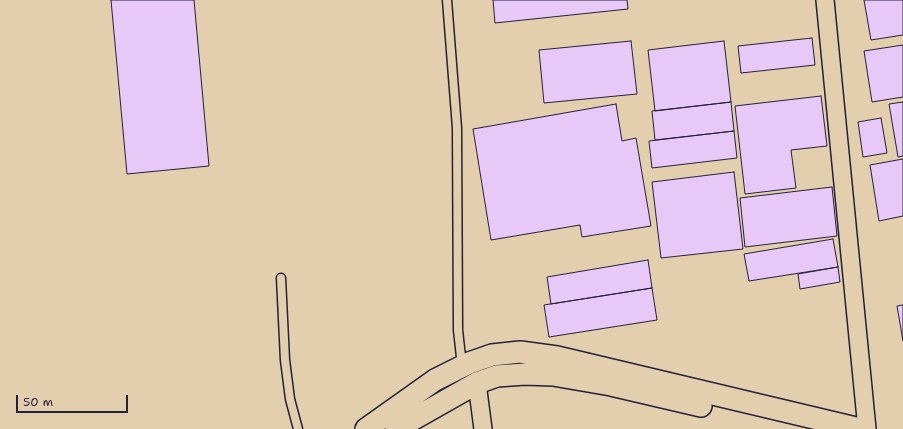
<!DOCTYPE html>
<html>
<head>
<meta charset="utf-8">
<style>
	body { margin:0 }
	#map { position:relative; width:903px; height:429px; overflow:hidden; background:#e3cfae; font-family:"Shantell Sans",sans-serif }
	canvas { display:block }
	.scale { position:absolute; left:16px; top:395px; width:112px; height:18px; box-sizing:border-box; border:2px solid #22223b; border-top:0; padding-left:5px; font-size:12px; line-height:14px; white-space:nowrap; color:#22223b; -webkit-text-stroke:3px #e3cfae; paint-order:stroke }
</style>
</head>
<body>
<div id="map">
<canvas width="903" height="429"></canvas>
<div class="scale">50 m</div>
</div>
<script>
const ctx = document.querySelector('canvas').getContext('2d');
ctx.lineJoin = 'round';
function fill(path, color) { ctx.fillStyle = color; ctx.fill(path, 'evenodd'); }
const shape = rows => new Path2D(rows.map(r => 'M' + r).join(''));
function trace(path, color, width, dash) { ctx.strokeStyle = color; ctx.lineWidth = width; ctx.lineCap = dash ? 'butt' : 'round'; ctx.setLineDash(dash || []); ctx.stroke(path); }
const building = shape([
	[111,0,194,0,209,166,127,174,111,0],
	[493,0,627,0,628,9,495,23,493,0],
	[864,0,903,0,903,35,871,40,864,0],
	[812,38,815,65,741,73,738,46,812,38],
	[631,41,637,94,544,103,539,50,631,41],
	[724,41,731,102,655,111,648,50,724,41],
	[903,45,903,97,872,102,864,51,903,45],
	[821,96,827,146,791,150,796,188,745,194,735,106,821,96],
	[731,102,734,131,655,140,652,111,731,102],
	[903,102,903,156,898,157,889,104,903,102],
	[616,104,622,141,636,138,651,226,582,237,580,225,491,240,473,129,616,104],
	[881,118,887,153,863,157,858,122,881,118],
	[734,131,737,158,652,168,649,141,734,131],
	[903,159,903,216,879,221,870,165,903,159],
	[734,172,743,249,661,258,652,182,734,172],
	[832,187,837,236,745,247,740,198,832,187],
	[833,239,838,267,749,281,744,254,833,239],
	[648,260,652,288,551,304,547,277,648,260],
	[838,267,840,282,800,289,798,274,838,267],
	[652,288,657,320,549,337,544,305,652,288],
	[903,305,903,341,897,306,903,305]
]);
fill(building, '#e7c8f6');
trace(building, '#22223b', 1);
const service = shape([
	[447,0,457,128,458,330,462,366],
	[281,278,285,360,290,399,298,429]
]);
const minor = shape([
	[825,0,867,429],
	[477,383,483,429]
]);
const tertiary = shape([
	[366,429,435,380,469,363,492,355,520,352,557,357,860,429],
	[396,429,477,383,497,376,525,374,553,375,611,385,701,406]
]);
trace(service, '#22223b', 11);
trace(minor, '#22223b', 20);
trace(tertiary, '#22223b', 24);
trace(service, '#e3cfae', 8);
trace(minor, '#e3cfae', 17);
trace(tertiary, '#e3cfae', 21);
</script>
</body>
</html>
